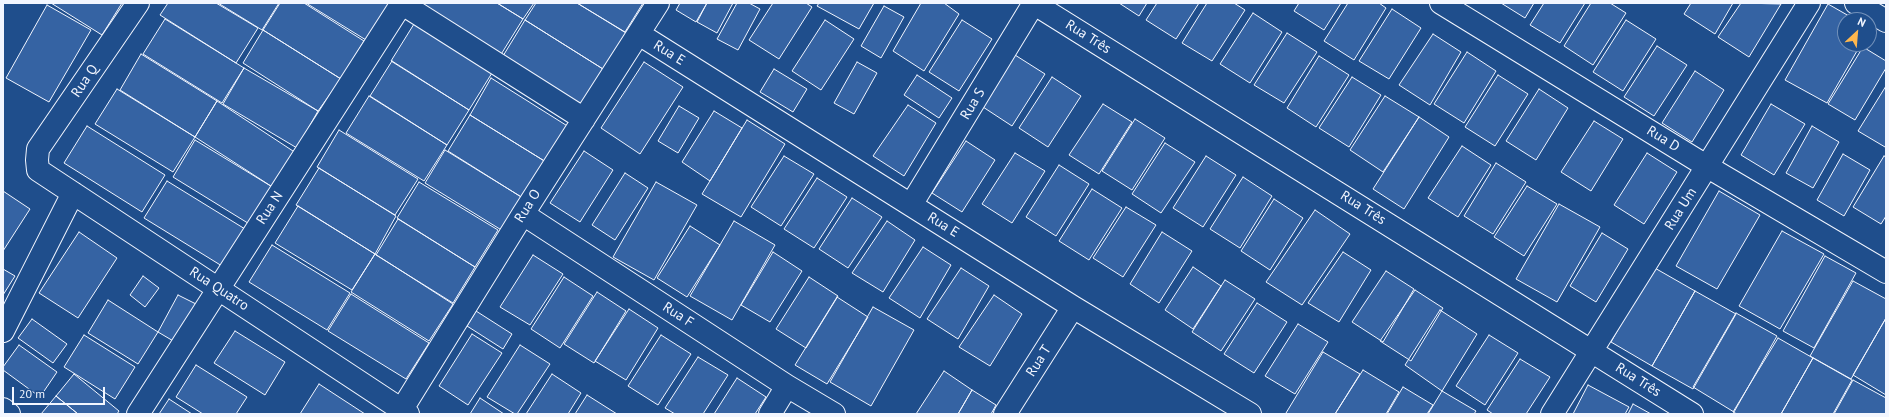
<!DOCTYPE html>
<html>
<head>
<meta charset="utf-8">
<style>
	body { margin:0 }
	#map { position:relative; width:1889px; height:417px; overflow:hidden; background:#1f4e8c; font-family:"PT Sans",sans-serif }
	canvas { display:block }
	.frame { position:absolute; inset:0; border:4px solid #f2f6ff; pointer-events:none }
	.north { position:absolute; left:1837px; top:12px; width:40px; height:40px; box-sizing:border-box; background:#1f4e8c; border:1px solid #7391ba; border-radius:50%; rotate:26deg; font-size:11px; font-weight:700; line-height:16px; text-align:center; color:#f2f6ff }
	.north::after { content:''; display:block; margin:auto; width:14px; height:18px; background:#ffb74d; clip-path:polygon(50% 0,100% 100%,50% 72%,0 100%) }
	.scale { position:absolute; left:12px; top:387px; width:93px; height:18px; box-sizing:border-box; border:2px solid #f2f6ff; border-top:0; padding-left:5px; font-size:12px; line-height:14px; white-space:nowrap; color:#f2f6ff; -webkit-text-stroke:3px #1f4e8c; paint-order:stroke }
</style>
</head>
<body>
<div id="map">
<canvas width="1889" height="417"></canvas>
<div class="frame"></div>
<div class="north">N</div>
<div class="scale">20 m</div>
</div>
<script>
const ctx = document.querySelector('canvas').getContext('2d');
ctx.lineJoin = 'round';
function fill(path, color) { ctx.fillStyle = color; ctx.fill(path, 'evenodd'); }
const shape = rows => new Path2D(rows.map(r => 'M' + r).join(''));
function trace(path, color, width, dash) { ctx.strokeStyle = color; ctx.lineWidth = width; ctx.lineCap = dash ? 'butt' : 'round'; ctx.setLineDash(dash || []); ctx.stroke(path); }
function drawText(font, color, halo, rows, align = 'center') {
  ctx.font = font + ' "PT Sans",sans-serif'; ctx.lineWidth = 3; ctx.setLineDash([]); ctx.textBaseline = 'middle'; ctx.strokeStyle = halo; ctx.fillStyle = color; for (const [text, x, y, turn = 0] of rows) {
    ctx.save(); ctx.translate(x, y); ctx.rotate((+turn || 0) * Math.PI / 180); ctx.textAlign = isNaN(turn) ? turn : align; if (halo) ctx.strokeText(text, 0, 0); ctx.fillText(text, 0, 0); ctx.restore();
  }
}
const building = shape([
	[51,3,122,3,102,35,51,3],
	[168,3,216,3,258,28,236,63,160,15,168,3],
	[218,3,279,3,262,30,218,3],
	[280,3,304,3,364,41,341,79,263,30,280,3],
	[306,3,389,3,366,40,306,3],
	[425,3,497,3,523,19,500,56,422,7,425,3],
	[497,3,534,3,523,19,497,3],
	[536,3,577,3,626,33,603,69,525,20,536,3],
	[577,3,643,3,625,32,577,3],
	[680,3,707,3,696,22,676,10,680,3],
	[707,3,733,3,717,33,697,22,707,3],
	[737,3,749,3,760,9,738,50,717,39,737,3],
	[773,3,806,3,812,7,779,59,749,40,773,3],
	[819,3,874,3,859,29,817,6,819,3],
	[921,3,944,3,959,14,924,71,893,51,921,3],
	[1119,3,1147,3,1139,16,1119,3],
	[1157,3,1199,3,1176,39,1146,20,1157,3],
	[1207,3,1234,3,1245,10,1212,61,1182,43,1207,3],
	[1299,3,1341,3,1324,30,1294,11,1299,3],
	[1348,3,1379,3,1386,8,1354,60,1324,41,1348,3],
	[1501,3,1534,3,1525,18,1501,3],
	[1544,3,1585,3,1560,43,1530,25,1544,3],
	[1591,3,1610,3,1626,13,1593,65,1564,46,1591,3],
	[1691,3,1733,3,1715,34,1684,14,1691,3],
	[1741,3,1781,4,1749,57,1718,37,1741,3],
	[1828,4,1856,20,1845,20,1845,44,1861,44,1827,103,1785,80,1828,4],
	[47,5,91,30,49,102,6,78,47,5],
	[884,6,904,17,881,58,861,46,884,6],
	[1392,9,1421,28,1389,79,1359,61,1392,9],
	[1253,13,1282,32,1250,83,1220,64,1253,13],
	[165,19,244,68,222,103,143,54,165,19],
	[525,20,603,69,580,105,503,56,525,20],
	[825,20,854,39,821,90,792,71,825,20],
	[962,20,992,39,959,91,929,72,962,20],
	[1626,20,1656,39,1623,91,1593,72,1626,20],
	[414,24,492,73,469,110,391,61,414,24],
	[263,30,341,79,318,111,243,63,263,30],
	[1287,33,1317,52,1284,103,1254,85,1287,33],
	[1433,34,1461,52,1430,105,1399,85,1433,34],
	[1657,46,1687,65,1654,116,1624,97,1657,46],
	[1863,47,1886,61,1886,68,1855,120,1828,104,1863,47],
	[1467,52,1496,71,1464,123,1434,104,1467,52],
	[141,54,217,101,195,137,120,90,141,54],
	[1015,55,1045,74,1012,126,983,107,1015,55],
	[1319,56,1349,75,1316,127,1287,108,1319,56],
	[392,61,469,110,447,145,370,96,392,61],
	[644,62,683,87,640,154,601,128,644,62],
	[857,62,877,73,854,114,834,103,857,62],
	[244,68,318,111,297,148,223,104,244,68],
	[774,69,807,89,793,112,760,92,774,69],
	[1695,71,1724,90,1692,142,1662,123,1695,71],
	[917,75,952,98,939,118,904,95,917,75],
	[1498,75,1528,94,1495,146,1465,127,1498,75],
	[1052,77,1081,96,1048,147,1019,128,1052,77],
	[1352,77,1381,95,1349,147,1319,128,1352,77],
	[491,78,569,127,546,162,470,115,491,78],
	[1886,86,1886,145,1885,147,1858,131,1886,86],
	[117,89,195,137,173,172,95,124,117,89],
	[1539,89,1568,108,1536,160,1506,141,1539,89],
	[369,96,447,145,424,181,346,133,369,96],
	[1385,96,1419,117,1383,172,1350,150,1385,96],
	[217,101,296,153,274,188,195,137,217,101],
	[1103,104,1132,122,1099,174,1069,155,1103,104],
	[1771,104,1805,124,1774,175,1741,155,1771,104],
	[908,105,936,123,904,176,873,156,908,105],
	[679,106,699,118,678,153,658,141,679,106],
	[714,111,742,128,710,181,682,162,714,111],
	[470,115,546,162,526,200,448,151,470,115],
	[1419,117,1449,137,1404,209,1373,189,1419,117],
	[1135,119,1165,138,1132,190,1102,171,1135,119],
	[747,120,785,144,741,217,702,194,747,120],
	[1594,121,1623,139,1591,191,1561,172,1594,121],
	[87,126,165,175,142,212,64,163,87,126],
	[1812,126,1839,142,1813,188,1786,173,1812,126],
	[339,130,418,179,395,215,317,167,339,130],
	[195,140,274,188,251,225,173,177,195,140],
	[966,141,995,160,962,212,932,193,966,141],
	[1165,143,1195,162,1161,213,1132,194,1165,143],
	[1462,146,1491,165,1458,217,1428,198,1462,146],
	[445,150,523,198,503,231,425,183,445,150],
	[584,151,613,170,580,222,550,203,584,151],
	[1015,153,1045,171,1012,223,982,204,1015,153],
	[1647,153,1677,172,1644,224,1614,205,1647,153],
	[1843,154,1870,170,1844,216,1817,200,1843,154],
	[784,156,814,174,781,226,751,207,784,156],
	[1206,156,1236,175,1203,227,1173,208,1206,156],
	[1884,156,1886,157,1886,216,1881,224,1853,207,1884,156],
	[1496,163,1526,182,1493,234,1464,216,1496,163],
	[1059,165,1089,184,1056,236,1026,217,1059,165],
	[319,168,396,216,375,254,296,205,319,168],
	[625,173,648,188,615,240,592,225,625,173],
	[1243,177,1272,196,1240,248,1210,229,1243,177],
	[817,178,847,197,814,248,784,229,817,178],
	[167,181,245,229,222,266,144,218,167,181],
	[419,182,498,230,475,267,397,218,419,182],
	[656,182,697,205,654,280,613,257,656,182],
	[1527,186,1557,204,1524,256,1494,237,1527,186],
	[1092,189,1122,208,1089,260,1059,241,1092,189],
	[3,191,30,209,3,251,3,191],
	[1719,191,1760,215,1717,289,1676,266,1719,191],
	[852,198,882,217,848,268,819,249,852,198],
	[1274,199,1303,218,1270,270,1241,251,1274,199],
	[1559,204,1600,227,1557,302,1516,279,1559,204],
	[298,206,375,254,352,290,275,243,298,206],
	[1126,207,1156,225,1123,277,1093,258,1126,207],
	[1315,210,1350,234,1302,305,1266,282,1315,210],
	[398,219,475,267,453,303,376,255,398,219],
	[734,221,775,245,732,320,690,296,734,221],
	[887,221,915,240,883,292,852,273,887,221],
	[690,226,720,245,687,297,657,278,690,226],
	[1782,231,1824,254,1780,329,1739,306,1782,231],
	[79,232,117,258,78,318,39,293,79,232],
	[1162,232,1192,251,1159,303,1130,284,1162,232],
	[1602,233,1628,249,1596,302,1570,286,1602,233],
	[272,245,350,293,327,330,249,282,272,245],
	[923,247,951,265,920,318,889,298,923,247],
	[773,252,802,271,770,322,741,305,773,252],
	[1343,252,1371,270,1339,322,1308,303,1343,252],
	[375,254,453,304,429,341,351,292,375,254],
	[533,255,563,274,530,325,500,307,533,255],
	[1825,256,1856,273,1814,348,1783,331,1825,256],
	[1193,267,1221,286,1193,329,1165,310,1193,267],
	[1653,267,1695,291,1652,366,1611,342,1653,267],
	[961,268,989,286,958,339,927,319,961,268],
	[3,269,15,276,3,295,3,269],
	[1386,271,1414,289,1383,342,1352,322,1386,271],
	[143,276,159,288,145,307,130,295,143,276],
	[564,277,593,296,560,348,531,329,564,277],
	[809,277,838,296,806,348,776,329,809,277],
	[1225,280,1255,299,1221,351,1192,332,1225,280],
	[1853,281,1886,299,1886,318,1851,379,1810,356,1853,281],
	[1415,290,1443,308,1411,361,1380,341,1415,290],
	[1695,291,1736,314,1693,389,1652,366,1695,291],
	[597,292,626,311,594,363,564,344,597,292],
	[351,294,429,343,406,379,328,331,351,294],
	[178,295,196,304,175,342,158,332,178,295],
	[994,295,1022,314,990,366,959,347,994,295],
	[837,297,868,317,827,384,795,365,837,297],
	[108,300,158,332,138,364,88,333,108,300],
	[1257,303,1287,322,1254,373,1224,354,1257,303],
	[873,307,914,330,871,406,830,382,873,307],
	[629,309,658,328,626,380,595,361,629,309],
	[1440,310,1477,334,1442,391,1405,365,1440,310],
	[476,311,512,334,503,349,467,326,476,311],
	[1736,313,1777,336,1734,412,1693,387,1736,313],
	[1886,318,1886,395,1853,375,1886,318],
	[32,319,67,344,53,363,18,338,32,319],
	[1298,324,1328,342,1295,394,1265,376,1298,324],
	[235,331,285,362,265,395,214,363,235,331],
	[472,334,502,353,468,405,439,386,472,334],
	[84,335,135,367,115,399,64,367,84,335],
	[661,335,691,354,658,405,628,386,661,335],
	[1489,335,1518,353,1485,405,1456,386,1489,335],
	[1778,338,1813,358,1781,414,1737,414,1733,412,1778,338],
	[19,345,57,372,40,397,3,370,3,367,19,345],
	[520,345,550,364,517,414,515,414,487,397,520,345],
	[1323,352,1360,374,1335,414,1288,414,1286,413,1323,352],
	[698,357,728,375,703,414,675,414,665,408,698,357],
	[1813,358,1852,380,1833,414,1781,414,1813,358],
	[1520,359,1550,377,1526,414,1493,414,1487,410,1520,359],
	[196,365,247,397,236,414,203,414,176,397,196,365],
	[1363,370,1399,392,1386,414,1335,414,1363,370],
	[944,371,972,390,958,414,916,414,944,371],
	[74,374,119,411,117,414,78,414,56,396,74,374],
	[552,374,581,393,568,414,526,414,552,374],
	[737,378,766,397,755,414,714,414,737,378],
	[1853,380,1886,398,1886,414,1834,414,1853,380],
	[319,384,365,414,300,414,319,384],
	[1588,385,1629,407,1625,414,1573,414,1588,385],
	[1403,387,1433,405,1427,414,1387,414,1403,387],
	[972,390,996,405,991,414,958,414,972,390],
	[1442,391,1476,411,1474,414,1428,414,1442,391],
	[587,395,617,414,575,414,587,395],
	[56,396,78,414,41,414,56,396],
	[480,398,504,414,470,414,480,398],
	[169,399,192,414,159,414,169,399],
	[1633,404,1651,414,1628,414,1633,404]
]);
fill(building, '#3563a3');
trace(building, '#f2f6ff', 1);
const minor = shape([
	[138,3,38,149,37,160,38,170,408,414],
	[401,3,584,119],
	[1033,3,1692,414],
	[1441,3,1708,167,1886,272],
	[1856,3,1886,21],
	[639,34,1073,307,1250,414],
	[911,205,1034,3],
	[523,214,787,386,834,414],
	[3,331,73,193],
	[3,409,9,414],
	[138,414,402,3],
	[399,414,523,214,658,3],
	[770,414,787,386],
	[1005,414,1073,307],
	[1552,414,1809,3]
]);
trace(minor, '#f2f6ff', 24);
trace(minor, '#1f4e8c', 22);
drawText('14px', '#f2f6ff', '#1f4e8c', [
	["Rua Três",1088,37,32],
	["Rua E",669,53,32],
	["Rua Q",85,81,-56],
	["Rua S",973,104,-59],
	["Rua D",1663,139,32],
	["Rua O",528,206,-58],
	["Rua N",270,208,-57],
	["Rua Três",1363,208,32],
	["Rua Um",1681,209,-58],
	["Rua E",943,225,32],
	["Rua Quatro",219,289,33],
	["Rua F",678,315,33],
	["Rua T",1039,361,-58],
	["Rua Três",1638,380,32]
]);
</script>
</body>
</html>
